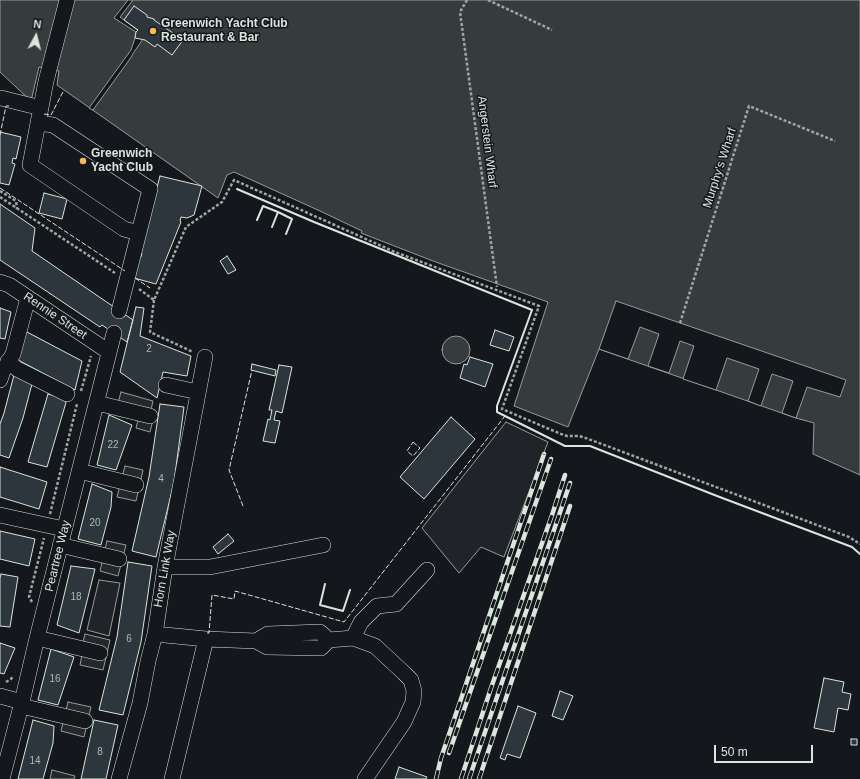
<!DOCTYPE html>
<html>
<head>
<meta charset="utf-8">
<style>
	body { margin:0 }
	#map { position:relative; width:860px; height:779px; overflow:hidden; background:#14181c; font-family:Arial,sans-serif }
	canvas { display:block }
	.north { position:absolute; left:16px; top:16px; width:40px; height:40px; -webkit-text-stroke:3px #14181c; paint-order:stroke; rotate:7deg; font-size:11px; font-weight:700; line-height:16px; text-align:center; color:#d8e6dc }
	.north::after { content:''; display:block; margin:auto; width:14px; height:18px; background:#d8e6dc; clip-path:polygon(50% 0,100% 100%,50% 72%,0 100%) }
	.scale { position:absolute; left:714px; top:745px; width:99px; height:18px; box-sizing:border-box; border:2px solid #d8e6dc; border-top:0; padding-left:5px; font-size:12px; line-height:14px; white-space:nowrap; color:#d8e6dc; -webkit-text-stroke:3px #14181c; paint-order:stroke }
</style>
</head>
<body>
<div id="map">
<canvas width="860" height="779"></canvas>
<div class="north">N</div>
<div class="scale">50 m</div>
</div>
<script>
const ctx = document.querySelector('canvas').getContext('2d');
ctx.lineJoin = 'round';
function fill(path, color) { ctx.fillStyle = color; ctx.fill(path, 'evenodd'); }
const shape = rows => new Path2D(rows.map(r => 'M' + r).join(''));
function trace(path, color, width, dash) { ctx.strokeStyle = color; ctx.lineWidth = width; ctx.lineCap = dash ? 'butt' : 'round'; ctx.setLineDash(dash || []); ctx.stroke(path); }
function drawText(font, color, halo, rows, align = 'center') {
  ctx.font = font + ' Arial,sans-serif'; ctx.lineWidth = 3; ctx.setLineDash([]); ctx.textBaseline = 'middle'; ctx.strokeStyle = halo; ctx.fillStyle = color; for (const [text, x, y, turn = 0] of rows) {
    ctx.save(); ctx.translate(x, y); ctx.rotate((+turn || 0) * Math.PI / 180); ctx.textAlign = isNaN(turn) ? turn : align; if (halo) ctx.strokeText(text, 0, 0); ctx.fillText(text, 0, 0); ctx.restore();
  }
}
const green = shape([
	[506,422,548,442,504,557,481,547,459,573,422,528,506,422],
	[99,580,120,583,109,636,87,630,99,580]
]);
fill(green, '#202428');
trace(green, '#939e99', 1);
const parking = shape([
	[121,392,153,401,151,410,155,411,150,432,136,428,138,420,115,414,121,392],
	[125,466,143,470,136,501,117,497,125,466],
	[107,541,126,545,118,576,100,571,107,541],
	[85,634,110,640,103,670,80,665,82,655,80,654,85,634],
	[68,702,91,707,84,737,61,731,68,702],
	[52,770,75,776,74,779,50,779,52,770]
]);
fill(parking, '#24282b');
trace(parking, '#939e99', 1);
const water = shape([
	[0,0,860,0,860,475,813,454,814,423,796,418,599,349,568,427,514,406,548,302,433,261,361,233,362,231,320,211,234,172,227,175,218,198,57,85,59,71,39,67,31,101,0,72,0,0],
	'442 350a14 14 0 1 1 28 0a14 14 0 1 1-28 0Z'
]);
fill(water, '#363b3e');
trace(water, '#939e99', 1);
const pier = shape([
	[128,0,133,0,120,17,145,36,132,55,132,56,93,110,89,108,131,50,135,38,136,32,114,18,128,0],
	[616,301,846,380,840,397,807,387,796,418,782,413,793,381,772,374,761,406,748,401,759,369,727,358,716,390,683,379,694,346,680,341,669,373,648,366,659,334,640,327,628,359,599,349,616,301]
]);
fill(pier, '#14181c');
trace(pier, '#939e99', 1);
const building = shape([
	[134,6,147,15,147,17,154,19,154,20,183,40,172,55,157,44,155,47,145,40,135,38,136,32,138,30,124,20,134,6],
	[0,132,21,137,16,159,13,158,12,163,15,164,9,185,0,183,0,132],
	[160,176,202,186,194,215,187,218,181,217,180,221,181,222,156,284,134,278,139,257,141,257,142,253,140,253,160,176],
	[44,193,67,199,62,219,39,213,44,193],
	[0,204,35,228,32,251,133,320,127,342,102,325,100,327,0,260,0,204],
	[227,256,236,270,228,274,220,261,227,256],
	[136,307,144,308,140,336,191,356,187,376,163,372,157,398,120,372,136,307],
	[0,308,11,312,5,339,0,338,0,308],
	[495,330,514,337,509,351,490,345,495,330],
	[25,331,82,361,75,390,18,360,25,331],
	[470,357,493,364,485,387,460,378,464,364,467,365,470,357],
	[252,364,276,370,275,376,251,370,252,364],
	[279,365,292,367,282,413,276,411,274,420,280,421,275,443,263,441,268,419,270,420,272,410,269,410,279,365],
	[14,375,33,380,23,418,9,458,0,455,0,424,4,413,14,375],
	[48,394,67,399,47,467,28,462,48,394],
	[160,404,184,407,174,482,156,557,132,551,149,477,160,404],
	[109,415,132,425,116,470,97,465,109,415],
	[451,417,475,439,424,499,400,477,451,417],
	[0,467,47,482,39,509,0,497,0,467],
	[92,484,112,492,111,507,101,545,78,539,92,484],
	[0,531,35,539,29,566,0,559,0,531],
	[228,534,234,541,218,554,213,547,228,534],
	[128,562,152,566,141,642,123,715,99,710,117,637,128,562],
	[71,566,95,569,79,633,57,625,71,566],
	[1,574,18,577,10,627,0,626,0,578,1,574],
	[0,643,15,648,4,674,0,673,0,643],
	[51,649,74,657,58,705,38,700,51,649],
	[824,678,844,682,842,692,851,694,848,710,838,708,834,732,814,728,824,678],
	[560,691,573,696,563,720,552,716,560,691],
	[518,706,536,713,520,758,507,754,505,760,500,758,518,706],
	[33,720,54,726,53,743,43,779,18,779,33,720],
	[94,720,118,725,106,779,81,779,94,720],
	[851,739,857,739,857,745,851,745,851,739],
	[399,767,427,777,426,779,395,779,399,767]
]);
fill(building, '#2c363c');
trace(building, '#d8e6dc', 1);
trace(shape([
	[114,333,119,311]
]), '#313739', 15, [15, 8]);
const minor = shape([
	[67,0,46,81,30,165,124,229,139,233],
	[1,98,41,108],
	[38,123,53,125,150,189,119,311],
	[0,282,9,285,109,352],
	[8,361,17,369,67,394],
	[0,380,3,371,13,354,28,298],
	[166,385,198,392],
	[97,403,150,416],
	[79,471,136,485],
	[0,515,64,529],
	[60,545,119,559],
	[165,567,210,567,323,545],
	[155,634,206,639],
	[37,638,100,653],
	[353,638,361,622,377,606,396,604,427,570],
	[256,641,267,647,321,648,329,640,353,638,375,646,404,673,411,680,414,691,413,702,404,722,365,779],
	[0,696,22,702],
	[21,706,85,721],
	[2,779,21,706,37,638,114,333],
	[119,779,140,703,148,661,155,634,165,567,205,357],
	[172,779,206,639,256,641,268,634,320,632,329,640]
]);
trace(minor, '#d8e6dc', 16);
trace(shape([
	[467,0,460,12,497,287],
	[488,0,552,30],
	[0,191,16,201,17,209],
	[0,197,115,273],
	[139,289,154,300,186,227,222,202,234,180,395,252,539,306,502,409,561,434,567,436,579,436,583,437,849,537,860,544],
	[154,300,150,332,193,352],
	[680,323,749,106,835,141],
	[81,391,91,356],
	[50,514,77,404],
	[32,602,29,597,44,538],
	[6,682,11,679,13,676]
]), '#9da8a2', 2.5, [3, 2]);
trace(minor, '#14181c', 15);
const rail = shape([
	[449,753,551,459],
	[436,779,441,758,544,454],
	[461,779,491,688,552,515,565,475],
	[469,779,570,483],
	[479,779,570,506]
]);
trace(rail, '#d8e6dc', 4.5);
trace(rail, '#14181c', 3, [9]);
trace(shape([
	[44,114,51,115,64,90],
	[0,135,6,106,9,106],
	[0,188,125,271],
	[135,278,150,288],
	[413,442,420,448,413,456,407,451,413,442],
	[243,506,229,470,252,370],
	[207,633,209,633,212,595,234,599,235,591,344,622,505,416]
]), '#d8e6dc', 1, [5, 2]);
trace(shape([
	[237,189,314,222,532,310,497,406,497,412,565,446,590,446,717,496,852,547,860,554],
	[257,220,263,206,278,212,292,219,286,234],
	[272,227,278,212],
	[325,584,320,605,343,611,350,590]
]), '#d8e6dc', 2);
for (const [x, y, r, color] of [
	[153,31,4,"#ffb74d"],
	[83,161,4,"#ffb74d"]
]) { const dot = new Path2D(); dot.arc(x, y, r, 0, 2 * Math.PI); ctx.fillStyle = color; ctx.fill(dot); trace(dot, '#14181c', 1.5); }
drawText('10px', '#adbab4', null, [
	["2",149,349],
	["22",113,445],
	["4",161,479],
	["20",95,523],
	["18",76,597],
	["6",129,639],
	["16",55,679],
	["8",100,752],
	["14",35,761]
]);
drawText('bold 12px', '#d8e6dc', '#14181c', [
	["Greenwich Yacht Club",161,24],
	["Restaurant & Bar",161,38],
	["Greenwich",91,154],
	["Yacht Club",91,168]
], 'left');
drawText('12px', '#d8e6dc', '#14181c', [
	["Angerstein Wharf",487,142,83],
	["Murphy's Wharf",720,168,-72],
	["Rennie Street",55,316,34],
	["Peartree Way",58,556,-76],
	["Horn Link Way",165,569,-80]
]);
</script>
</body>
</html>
